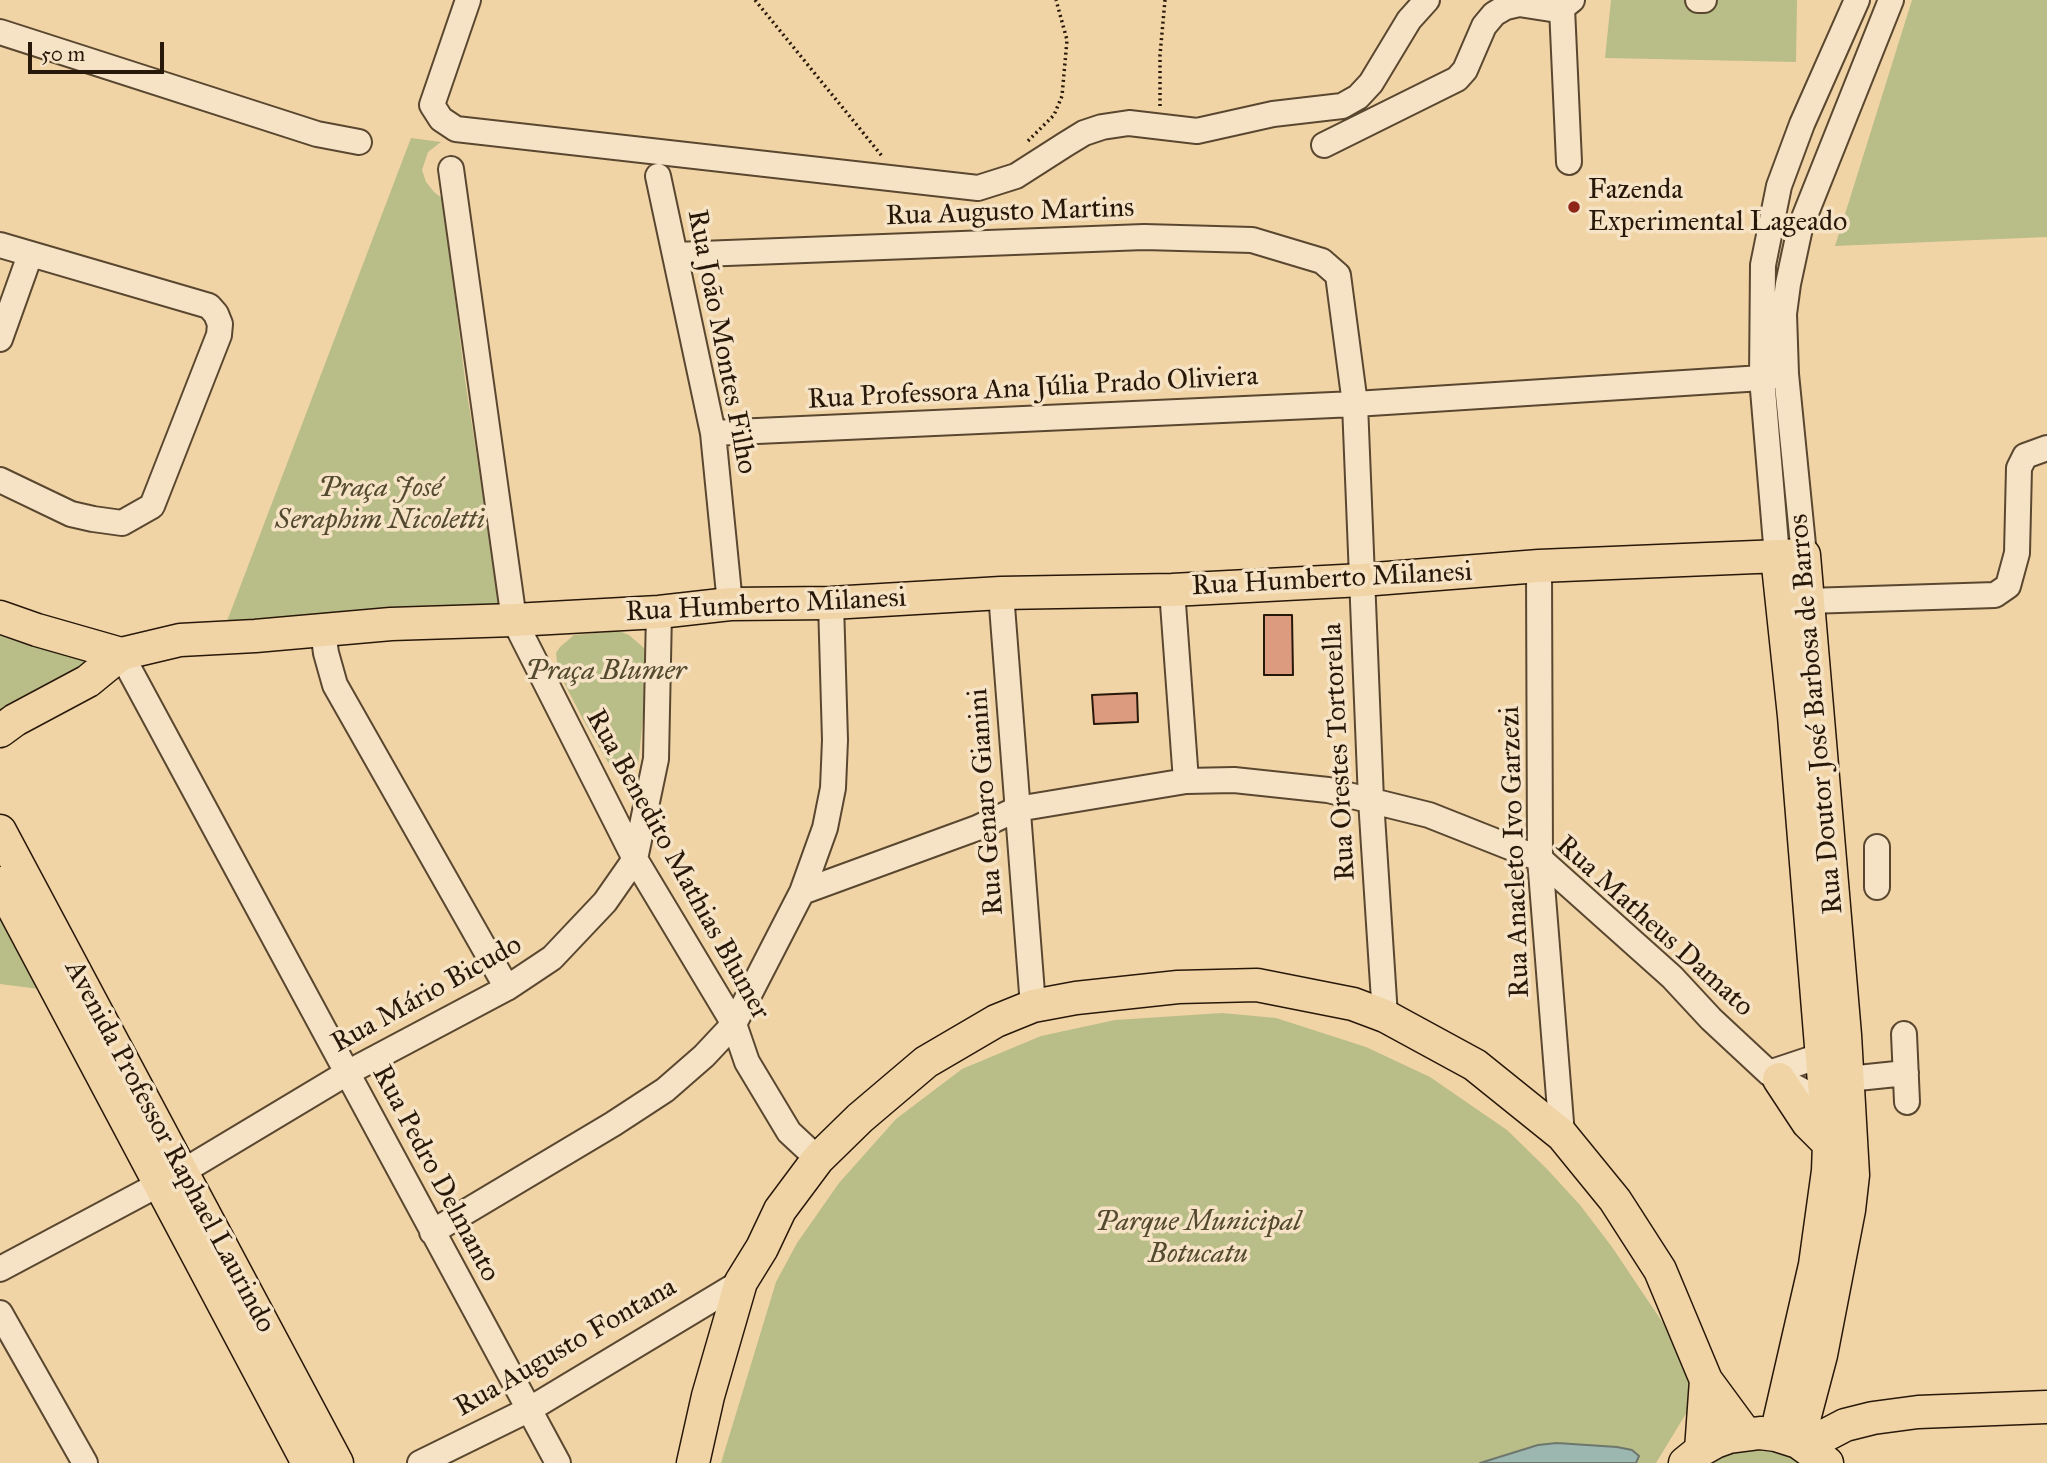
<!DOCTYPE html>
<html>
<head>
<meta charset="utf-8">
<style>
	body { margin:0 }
	#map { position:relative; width:2047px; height:1463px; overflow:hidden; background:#f1d4a6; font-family:"IM FELL Great Primer",serif }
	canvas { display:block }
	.scale { position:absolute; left:28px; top:42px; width:136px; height:32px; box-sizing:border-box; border:4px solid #281809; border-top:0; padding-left:9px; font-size:21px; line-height:24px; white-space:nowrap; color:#281809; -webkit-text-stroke:5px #f6e3c5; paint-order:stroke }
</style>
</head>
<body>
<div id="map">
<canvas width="2047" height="1463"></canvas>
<div class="scale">50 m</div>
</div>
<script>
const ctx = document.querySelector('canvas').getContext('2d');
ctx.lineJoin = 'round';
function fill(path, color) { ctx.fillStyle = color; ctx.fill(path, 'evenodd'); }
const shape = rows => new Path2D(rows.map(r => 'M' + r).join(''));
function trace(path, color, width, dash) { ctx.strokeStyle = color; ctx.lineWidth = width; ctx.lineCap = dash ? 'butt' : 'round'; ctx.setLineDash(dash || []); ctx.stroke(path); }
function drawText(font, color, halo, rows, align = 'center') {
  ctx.font = font + ' "IM FELL Great Primer",serif'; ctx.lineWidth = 7; ctx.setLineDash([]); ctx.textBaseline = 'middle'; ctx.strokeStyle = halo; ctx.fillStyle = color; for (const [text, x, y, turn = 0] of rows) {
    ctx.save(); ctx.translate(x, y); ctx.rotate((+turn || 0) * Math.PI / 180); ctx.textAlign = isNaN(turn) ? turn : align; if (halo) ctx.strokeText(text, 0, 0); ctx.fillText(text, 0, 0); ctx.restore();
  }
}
fill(shape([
	[1611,0,1797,0,1796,62,1605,58],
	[1912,0,2047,0,2047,237,1835,246],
	[411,138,441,142,428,152,422,170,426,182,434,192,443,199,465,380,500,606,451,605,333,612,224,629],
	[0,631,101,658,0,715],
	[619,631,629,635,644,648,648,671,638,766,630,775,620,776,613,771,584,721,558,671,556,653,560,647,574,635],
	[0,915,39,989,0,984],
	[1222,1013,1276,1018,1366,1047,1430,1077,1507,1130,1547,1169,1580,1205,1612,1247,1673,1338,1693,1373,1687,1412,1656,1463,721,1463,776,1282,797,1243,839,1183,896,1119,962,1069,1041,1036,1115,1020],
	[1774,1448,1806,1463,1706,1463,1734,1449]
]), '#b9bd88');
const water = shape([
	[1557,1443,1617,1447,1632,1450,1639,1456,1636,1463,1480,1463,1538,1445,1557,1443]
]);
fill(water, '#9cb7b0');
trace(water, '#6e776d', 2);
const building = shape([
	[1264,615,1292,615,1293,675,1264,675,1264,615],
	[1137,693,1138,722,1094,724,1092,695,1137,693]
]);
fill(building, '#dc9a7f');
trace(building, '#281809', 2);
const minor = shape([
	[468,0,432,105,441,119,456,129,978,188,1016,176,1066,144,1084,133,1102,127,1129,123,1197,131,1273,114,1342,106,1358,97,1371,83,1409,20,1427,0],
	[1698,0,1704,0],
	[1562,8,1569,162],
	[0,32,317,134,359,142],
	[1324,145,1457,79,1465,70,1484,26,1494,14,1506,7,1519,4,1551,9,1562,8,1572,0],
	[451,169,514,620,635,859,734,1024,747,1062,789,1132,818,1159],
	[658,176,713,433,730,604],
	[0,245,209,306,216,314,220,324,219,335,152,506,122,523,93,519,71,514,0,480],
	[675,255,1144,237,1252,240,1322,261,1338,275,1355,404,1371,800,1385,1016],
	[0,339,30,255],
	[713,433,1355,404,1762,378,1786,374],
	[1804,555,1786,374,1784,314,1788,284,1800,228,1891,0],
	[1777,556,1762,378,1763,265,1779,186,1802,124,1857,0],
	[1539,566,1540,859,1562,1135],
	[1172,590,1186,781],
	[1001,593,1033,1006],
	[1808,601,1995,595,2008,586,2017,553,2019,468,2025,456,2047,448],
	[323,631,326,653,335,685,507,988],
	[121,654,558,1463],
	[1877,847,1877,887],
	[802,892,977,828,1017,809,1186,781,1234,780,1328,790,1429,815,1540,859,1672,977,1711,1019,1769,1073,1826,1103],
	[1904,1034,1907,1102],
	[1769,1073,1820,1056],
	[1848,1079,1906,1073],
	[432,1232,613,1124,665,1090,704,1056,734,1024,802,892,825,828,833,788,835,740,831,603],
	[0,1269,182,1172,347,1073,507,988,552,958,605,902,635,859,656,759,659,612],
	[0,1313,85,1463],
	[420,1463,530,1409,741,1282]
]);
const major = shape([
	[0,617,37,630,121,654,180,640,255,636,391,624,514,620,659,612,730,604,831,603,1001,593,1172,590,1362,580,1539,566,1804,555,1845,1035,1853,1175,1849,1210,1821,1355,1798,1442],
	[0,731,15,720,88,681,121,654],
	[0,831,337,1463],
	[0,883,308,1463],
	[1779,1079,1808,1123,1829,1144],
	[1776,1435,1815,1265,1828,1171,1829,1144,1794,716,1777,556],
	[1805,1446,1845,1425,1873,1418,1918,1412,2047,1407],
	[1701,1450,1706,1380],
	[693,1463,708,1396,741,1282,762,1248,780,1210,818,1159,860,1118,926,1062,996,1021,1033,1006,1076,998,1178,987,1257,985,1353,1004,1385,1016,1475,1065,1562,1135,1615,1200,1660,1270,1706,1380,1745,1433],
	[1685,1463,1701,1450,1715,1442,1729,1437,1760,1433,1776,1435,1798,1442,1827,1463]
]);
trace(minor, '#5a4730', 28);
trace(major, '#281809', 35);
trace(shape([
	[755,0,882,156],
	[1160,106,1160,55,1165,0],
	[1028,141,1054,115,1062,96,1067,40,1056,0]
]), '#281809', 3.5, [2, 3.5]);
trace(minor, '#f6e3c5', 24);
trace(major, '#f1d4a6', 32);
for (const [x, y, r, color] of [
	[1574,207,7,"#8f2418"]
]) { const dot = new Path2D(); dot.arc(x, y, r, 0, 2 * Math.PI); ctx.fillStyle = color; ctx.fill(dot); trace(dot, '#f6e3c5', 2.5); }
drawText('28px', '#281809', '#f6e3c5', [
	["Fazenda",1588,191],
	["Experimental Lageado",1588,223]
], 'left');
drawText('28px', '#281809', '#f6e3c5', [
	["Rua Augusto Martins",1010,213,-2],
	["Rua João Montes Filho",721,342,79],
	["Rua Professora Ana Júlia Prado Oliviera",1033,389,-3],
	["Rua Humberto Milanesi",1332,580,-3],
	["Rua Humberto Milanesi",766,606,-3],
	["Rua Doutor José Barbosa de Barros",1817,714,-95],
	["Rua Orestes Tortorella",1340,752,-93],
	["Rua Genaro Gianini",987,802,-94],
	["Rua Anacleto Ivo Garzezi",1516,852,-92],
	["Rua Benedito Mathias Blumer",677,865,61],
	["Rua Matheus Damato",1654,927,42],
	["Rua Mário Bicudo",427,995,-29],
	["Avenida Professor Raphael Laurindo",169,1147,62],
	["Rua Pedro Delmanto",435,1174,62],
	["Rua Augusto Fontana",566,1348,-30]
]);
drawText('italic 28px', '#544a2f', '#f6e3c5', [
	["Praça José",380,489],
	["Seraphim Nicoletti",380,521],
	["Praça Blumer",606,672],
	["Parque Municipal",1198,1223],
	["Botucatu",1198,1255]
]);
</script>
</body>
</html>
